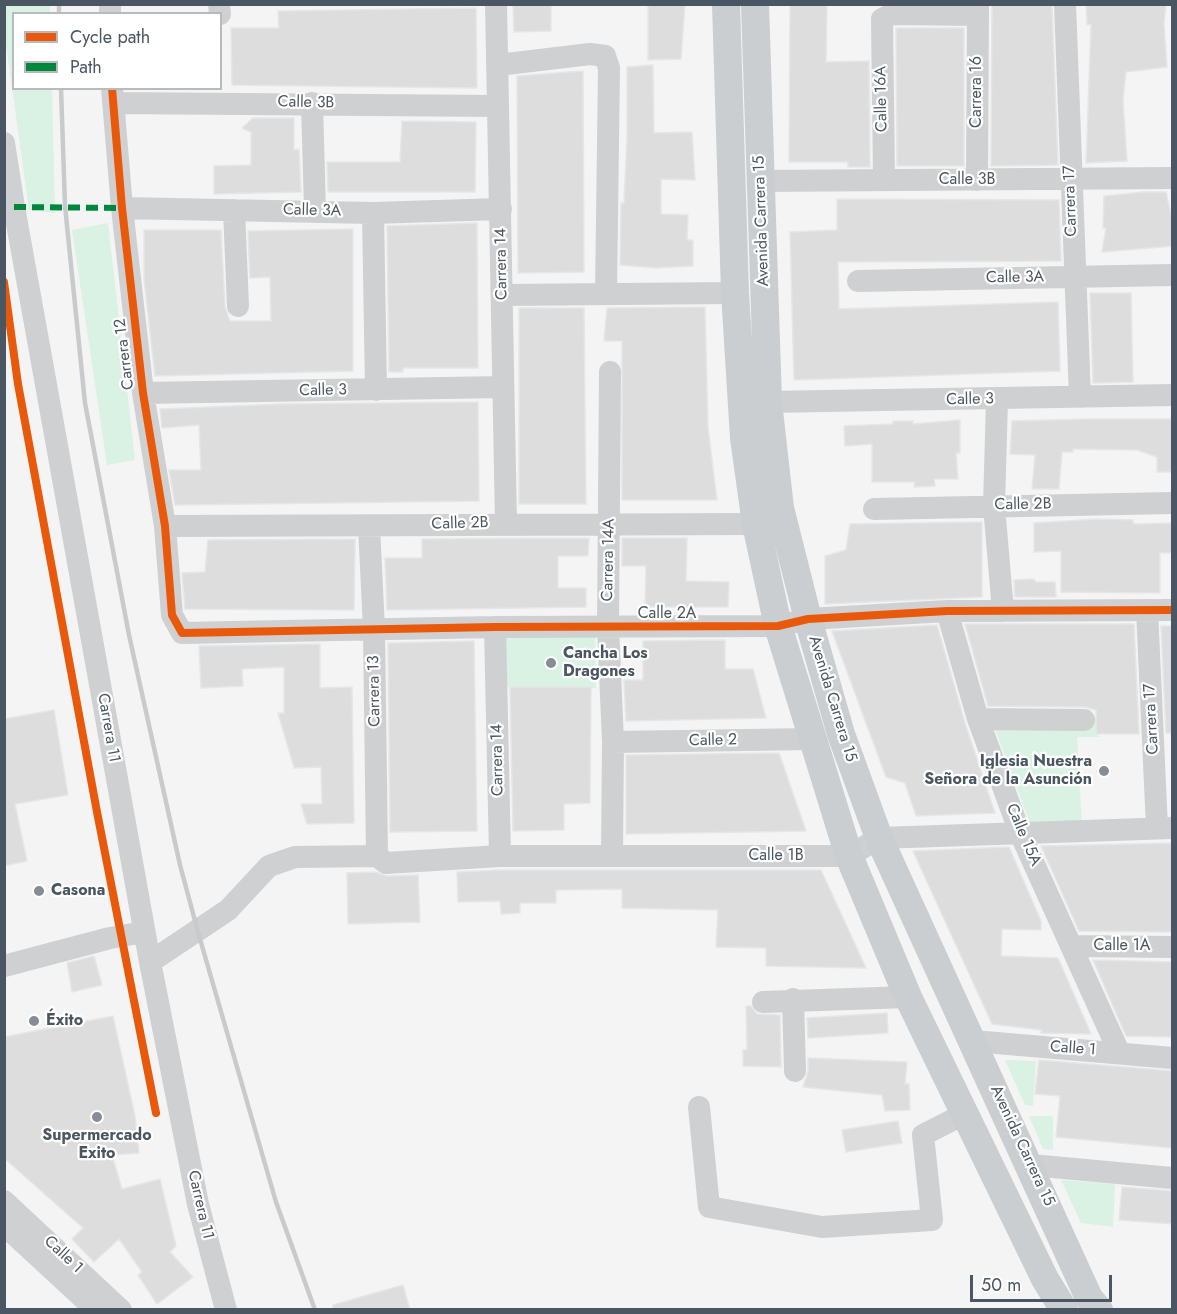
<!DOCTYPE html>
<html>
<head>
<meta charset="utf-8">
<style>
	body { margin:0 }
	#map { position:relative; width:1177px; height:1314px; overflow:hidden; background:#f4f4f4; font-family:Jost,sans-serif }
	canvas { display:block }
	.frame { position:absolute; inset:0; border:6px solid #4a5661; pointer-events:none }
	.legend { position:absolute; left:12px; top:12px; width:210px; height:78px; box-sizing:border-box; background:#fff; border:2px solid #b7bbc0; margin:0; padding:8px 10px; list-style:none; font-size:18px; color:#4a5661 }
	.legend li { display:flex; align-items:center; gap:12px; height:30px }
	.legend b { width:30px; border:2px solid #b7bbc0 }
	.scale { position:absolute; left:970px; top:1275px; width:142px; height:27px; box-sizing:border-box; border:3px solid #4a5661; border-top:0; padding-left:8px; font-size:18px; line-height:21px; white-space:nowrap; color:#4a5661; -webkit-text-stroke:4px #fff; paint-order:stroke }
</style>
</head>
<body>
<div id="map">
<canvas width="1177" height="1314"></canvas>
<div class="frame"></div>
<ul class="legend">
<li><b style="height:8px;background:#e8590c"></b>Cycle path</li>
<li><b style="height:8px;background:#00873e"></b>Path</li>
</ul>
<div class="scale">50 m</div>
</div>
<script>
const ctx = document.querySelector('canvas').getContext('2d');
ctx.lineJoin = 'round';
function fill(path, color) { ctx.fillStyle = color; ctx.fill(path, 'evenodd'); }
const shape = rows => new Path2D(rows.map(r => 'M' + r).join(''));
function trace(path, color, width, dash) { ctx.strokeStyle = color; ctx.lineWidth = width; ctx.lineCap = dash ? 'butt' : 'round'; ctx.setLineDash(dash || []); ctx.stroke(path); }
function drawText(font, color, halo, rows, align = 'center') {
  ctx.font = font + ' Jost,sans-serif'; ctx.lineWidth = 4.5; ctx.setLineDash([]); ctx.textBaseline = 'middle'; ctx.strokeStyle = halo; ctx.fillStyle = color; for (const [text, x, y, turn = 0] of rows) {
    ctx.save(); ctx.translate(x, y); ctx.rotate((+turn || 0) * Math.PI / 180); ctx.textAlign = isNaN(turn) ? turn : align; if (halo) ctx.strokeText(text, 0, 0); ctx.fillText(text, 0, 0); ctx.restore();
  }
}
fill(shape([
	[4,5,50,5,50,13,14,14,14,88,52,89,55,213,29,210,5,37],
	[108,223,135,460,107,465,72,230],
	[595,633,596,688,506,687,506,638],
	[1097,718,1096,734,1100,737,1077,737,1082,826,1031,826,993,724],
	[1005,1060,1036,1061,1033,1106,1025,1105],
	[1029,1116,1053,1116,1053,1150,1043,1149],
	[1061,1180,1115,1184,1113,1227,1081,1223]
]), '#d9f2e3');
const building = shape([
	[513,4,551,4,551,31,514,32,513,4],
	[648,4,685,4,681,59,648,60,648,4],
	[790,4,827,4,826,62,869,61,870,167,848,167,848,162,789,162,790,4],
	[992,4,1052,4,1058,165,991,166,992,4],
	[1086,4,1166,4,1164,24,1167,67,1126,72,1123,100,1127,161,1086,163,1091,24,1087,25,1086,4],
	[476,8,477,88,232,85,231,28,279,28,278,11,476,8],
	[896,28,964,28,964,166,897,166,896,28],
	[653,65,654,133,692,132,695,180,661,179,661,214,688,215,687,240,693,240,693,266,656,268,620,265,621,203,624,203,627,136,627,67,653,65],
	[583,71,584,272,518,273,517,76,583,71],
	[253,118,294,118,294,150,299,149,301,192,214,194,214,166,251,165,251,132,242,128,253,118],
	[402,121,476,122,475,192,328,192,327,162,400,162,402,121],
	[1144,192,1166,192,1173,224,1173,246,1102,252,1106,228,1103,228,1104,196,1144,192],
	[837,199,1059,200,1061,261,838,262,839,309,1058,302,1060,371,794,380,790,232,837,230,837,199],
	[477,223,478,368,403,368,403,372,389,372,387,226,477,223],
	[353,229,353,371,155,376,144,279,144,230,221,230,225,307,230,321,271,321,270,277,250,278,248,231,353,229],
	[1090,293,1131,293,1133,382,1093,383,1090,293],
	[705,307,708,427,717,500,622,500,622,341,604,341,607,308,705,307],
	[519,308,584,308,586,504,519,504,519,308],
	[478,402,479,501,175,505,169,470,201,470,199,425,162,428,160,409,282,404,478,402],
	[1088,419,1173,419,1173,472,1157,472,1157,457,1137,450,1073,449,1073,452,1062,452,1059,489,1032,489,1035,455,1010,454,1012,421,1088,419],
	[960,420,960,453,956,453,958,479,934,479,935,486,914,487,915,482,872,482,872,444,845,446,844,426,893,424,893,421,913,421,913,424,960,420],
	[1098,519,1133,520,1133,524,1173,523,1173,553,1160,553,1160,593,1061,592,1061,551,1034,552,1034,523,1098,519],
	[982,522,982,597,825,604,825,556,846,550,850,524,982,522],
	[589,538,588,556,558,556,558,588,586,588,586,607,387,610,385,558,422,558,422,539,589,538],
	[622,538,687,538,686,581,729,582,728,607,645,607,646,566,622,566,622,538],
	[355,539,354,610,185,609,182,573,205,572,208,540,355,539],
	[1034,579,1036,582,1055,582,1056,597,1015,597,1014,580,1034,579],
	[965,624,1134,624,1139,734,1096,734,1096,710,1085,707,988,706,965,624],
	[937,625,965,723,995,813,916,816,905,783,886,777,832,631,937,625],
	[1161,626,1173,626,1173,733,1166,733,1161,626],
	[725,640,725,669,753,669,766,718,626,721,624,680,643,680,643,641,725,640],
	[474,641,477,831,390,832,388,643,474,641],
	[320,644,320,688,352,687,354,823,307,824,301,804,322,804,321,767,294,768,278,713,284,713,284,667,242,669,243,686,201,688,199,646,320,644],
	[510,687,591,687,590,803,564,804,564,830,513,831,510,687],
	[54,710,68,795,15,804,27,861,4,866,4,719,54,710],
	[779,753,806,831,626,834,626,755,779,753],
	[1173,843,1173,932,1079,931,1041,846,1173,843],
	[1009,847,1041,921,1041,930,1002,929,1001,956,1058,958,1091,1034,1041,1033,1042,1030,992,1024,913,851,1009,847],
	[500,870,821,870,866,968,766,966,766,948,716,947,718,910,622,908,622,889,556,890,556,903,520,903,520,913,501,914,500,901,458,902,457,872,500,870],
	[375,872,387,876,418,875,420,922,348,924,347,873,375,872],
	[94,956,102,985,72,992,67,963,94,956],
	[1093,960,1173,962,1173,1037,1126,1036,1093,960],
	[746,1006,751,1006,757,1014,780,1015,781,1067,743,1066,743,1050,747,1050,746,1006],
	[887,1013,888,1033,808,1038,807,1018,887,1013],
	[113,1016,135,1116,139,1153,112,1155,122,1189,160,1179,176,1246,170,1252,193,1277,157,1304,138,1275,142,1272,119,1239,94,1262,72,1239,83,1228,4,1158,4,1037,113,1016],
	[808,1058,907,1062,905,1084,909,1084,910,1110,885,1111,882,1095,803,1087,808,1071,808,1058],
	[1039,1060,1173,1071,1173,1148,1056,1137,1060,1096,1035,1094,1039,1060],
	[898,1121,902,1143,846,1152,842,1130,898,1121],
	[1122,1187,1173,1191,1173,1224,1119,1220,1122,1187],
	[403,1285,410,1310,333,1310,333,1305,403,1285]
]);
fill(building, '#ddddde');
trace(building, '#e5e6e7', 1.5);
trace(shape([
	[110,4,110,14],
	[219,4,220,14],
	[496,4,506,523],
	[1065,4,1080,397],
	[498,65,590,54,605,56,609,68,606,293],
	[112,88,122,208,143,393,165,526,172,615,182,633,495,627,778,626,808,619,947,611,1172,610],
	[113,103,498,106],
	[312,103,315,210],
	[4,143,14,207,150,962,198,1204,226,1310],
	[884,180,882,19,892,14,978,15],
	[977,180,978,4],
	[761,181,1172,178],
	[122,208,373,213,501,209],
	[234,210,238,306],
	[373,213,376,390],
	[858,281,1172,275],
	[503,295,735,293],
	[610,372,608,627,613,742,612,855],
	[143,393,503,387],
	[997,400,994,506,1003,611],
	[768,402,1172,395],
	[874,509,1172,503],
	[165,526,756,524],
	[369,526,374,629,377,856],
	[1147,610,1157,828],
	[947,611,978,719,1020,833,1119,1052],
	[495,627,500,856],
	[978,719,1084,720],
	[613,742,813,739],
	[377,856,386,863,500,856,849,856,879,838,1172,828],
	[1072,946,1172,947],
	[150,962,228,910,269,866,295,857,377,856],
	[4,966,110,938,144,932],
	[793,999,795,1071],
	[763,1002,908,997],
	[973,1041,1172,1058],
	[699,1107,709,1207,822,1227,932,1220,923,1135,966,1113],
	[1031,1165,1172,1178],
	[4,1201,121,1310],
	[4,1225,96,1310]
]), '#ced0d2', 22);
trace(shape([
	[726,4,735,293,744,438,756,524,778,626,849,856,908,997,1045,1279,1064,1310],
	[755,4,768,402,780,508,808,619,841,734,879,838,1089,1298,1099,1310]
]), '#caced1', 28);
trace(shape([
	[59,4,59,14],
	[61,88,65,206,85,403,129,635,180,865,198,932,276,1202,315,1310]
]), '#c9cacc', 4.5);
trace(shape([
	[14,207,122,208]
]), '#00873e', 6, [12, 6]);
trace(shape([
	[112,88,122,208,143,393,165,526,172,615,182,633,495,627,778,626,808,619,947,611,1172,610],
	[4,282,18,384,97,812,156,1113]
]), '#e8590c', 8);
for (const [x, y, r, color] of [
	[551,663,6,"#868d94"],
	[1104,771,6,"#868d94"],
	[39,891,6,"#868d94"],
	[34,1021,6,"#868d94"],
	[97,1117,6,"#868d94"]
]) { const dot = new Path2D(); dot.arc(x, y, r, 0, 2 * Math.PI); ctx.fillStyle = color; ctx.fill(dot); trace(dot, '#fff', 2); }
drawText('16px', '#4a5661', '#fff', [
	["Carrera 16",977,92,-90],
	["Calle 16A",882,99,-91],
	["Calle 3B",306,103,1],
	["Calle 3B",967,180],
	["Carrera 17",1071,201,-92],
	["Calle 3A",312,211,1],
	["Avenida Carrera 15",762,221,-92],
	["Carrera 14",502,264,-91],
	["Calle 3A",1015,278,-1],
	["Carrera 12",125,354,-97],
	["Calle 3",323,391,-1],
	["Calle 3",970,400,-1],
	["Calle 2B",1023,505,-1],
	["Calle 2B",460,524,-2],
	["Carrera 14A",609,560,-89],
	["Calle 2A",667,614],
	["Carrera 13",375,691,-91],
	["Avenida Carrera 15",832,699,73],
	["Carrera 17",1152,719,-93],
	["Carrera 11",108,728,80],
	["Calle 2",713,741,-1],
	["Carrera 14",498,760,-91],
	["Calle 15A",1023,835,67],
	["Calle 1B",776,856],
	["Calle 1A",1122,946],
	["Calle 1",1073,1049,4],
	["Avenida Carrera 15",1022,1146,65],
	["Carrera 11",200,1205,77],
	["Calle 1",63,1255,43]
]);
drawText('bold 16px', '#4a5661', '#fff', [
	["Cancha Los",563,654],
	["Dragones",563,672],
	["Iglesia Nuestra",1092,762,"right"],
	["Señora de la Asunción",1092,780,"right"],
	["Casona",51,891],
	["Éxito",46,1021],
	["Supermercado",97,1136,"center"],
	["Exito",97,1154,"center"]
], 'left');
</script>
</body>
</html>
